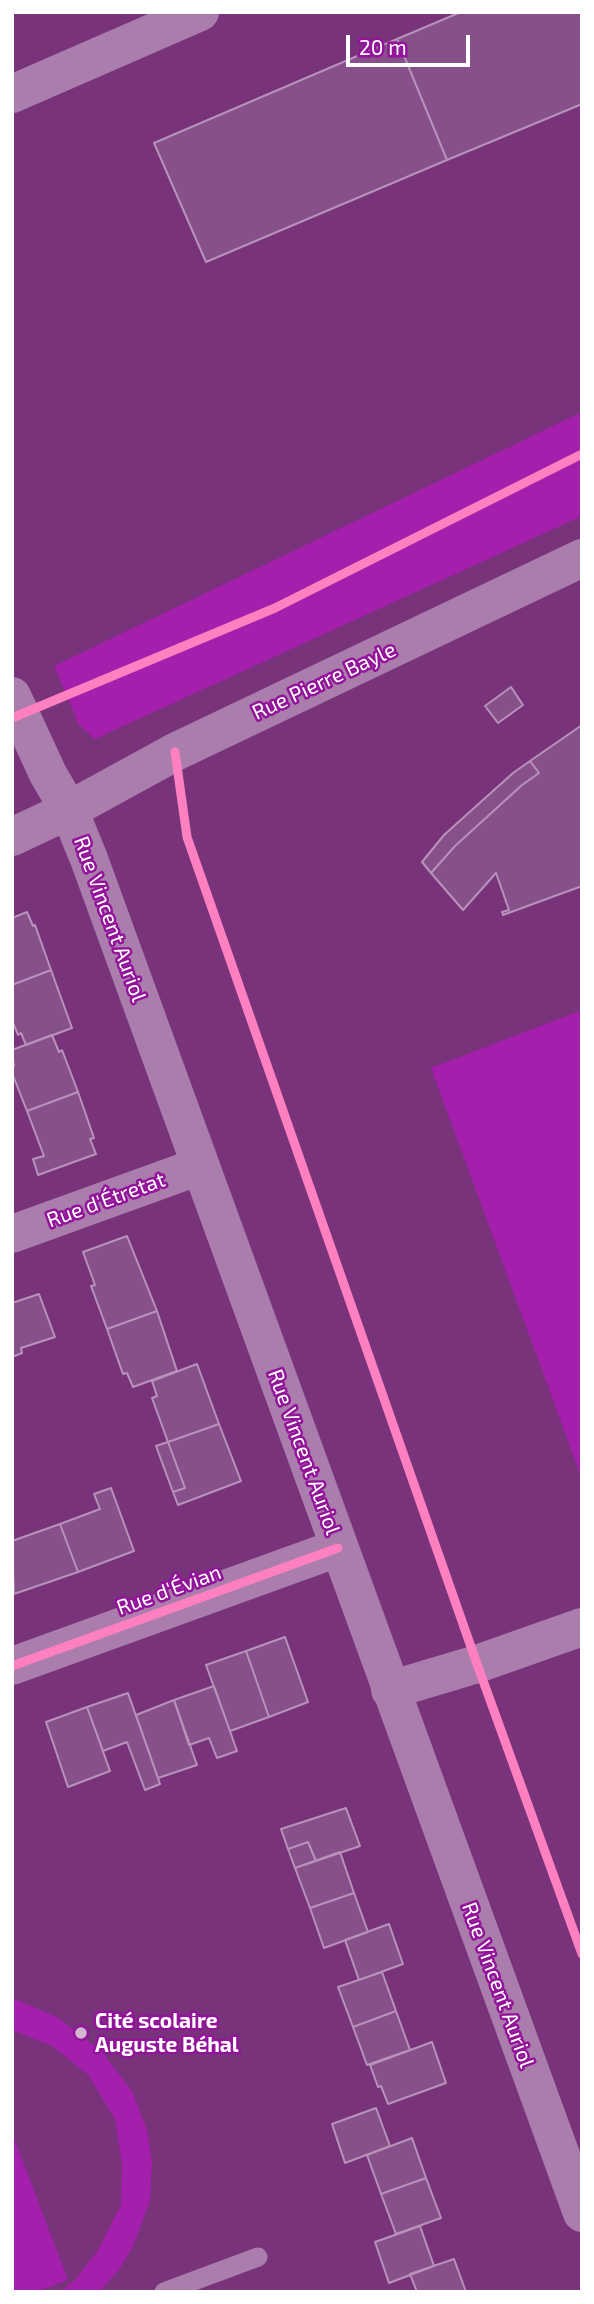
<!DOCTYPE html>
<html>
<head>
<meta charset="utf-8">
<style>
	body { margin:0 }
	#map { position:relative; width:594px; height:2304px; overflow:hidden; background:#78337b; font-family:"Exo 2",sans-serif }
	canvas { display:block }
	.frame { position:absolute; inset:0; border:14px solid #fff; pointer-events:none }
	.scale { position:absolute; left:346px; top:35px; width:124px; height:32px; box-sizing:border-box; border:4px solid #fff; border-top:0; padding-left:9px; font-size:21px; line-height:24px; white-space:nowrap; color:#fff; -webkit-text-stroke:5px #93149a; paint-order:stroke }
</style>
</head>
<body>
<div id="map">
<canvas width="594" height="2304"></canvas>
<div class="frame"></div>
<div class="scale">20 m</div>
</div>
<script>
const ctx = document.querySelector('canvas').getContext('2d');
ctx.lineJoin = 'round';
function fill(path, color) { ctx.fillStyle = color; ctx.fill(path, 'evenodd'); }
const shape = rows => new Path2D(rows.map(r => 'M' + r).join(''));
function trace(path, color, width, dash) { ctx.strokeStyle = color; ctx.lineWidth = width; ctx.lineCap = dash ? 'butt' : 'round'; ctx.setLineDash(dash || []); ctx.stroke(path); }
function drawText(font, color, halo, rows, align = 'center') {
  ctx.font = font + ' "Exo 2",sans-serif'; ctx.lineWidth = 5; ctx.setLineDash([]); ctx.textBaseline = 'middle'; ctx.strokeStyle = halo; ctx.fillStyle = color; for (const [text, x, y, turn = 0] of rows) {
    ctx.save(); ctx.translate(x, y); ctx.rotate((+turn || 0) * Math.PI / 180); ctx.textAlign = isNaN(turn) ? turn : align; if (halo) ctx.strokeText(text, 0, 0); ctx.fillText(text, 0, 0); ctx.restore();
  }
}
fill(shape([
	[582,412,582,516,95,739,79,725,54,666],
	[582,1010,582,1479,431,1068],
	[12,1998,57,2017,102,2052,132,2091,147,2130,152,2162,150,2201,133,2246,119,2270,99,2292,60,2292,75,2280,98,2250,121,2205,122,2165,115,2119,88,2075,52,2046,12,2030],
	[12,2133,68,2280,36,2292,12,2292]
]), '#a31fac');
const building = shape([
	[461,12,582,12,582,104,447,160,397,39,461,12],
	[397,39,447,160,206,262,154,143,397,39],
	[511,687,523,705,498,723,485,706,511,687],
	[582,725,582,886,503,915,502,912,509,910,496,873,463,910,431,873,455,846,522,785,539,773,530,761,582,725],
	[530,761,539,773,522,785,455,846,431,873,422,862,444,835,513,773,530,761],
	[27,912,33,926,35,925,51,970,12,985,12,918,27,912],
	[51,970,72,1028,26,1045,21,1033,18,1035,12,1020,12,985,51,970],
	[52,1035,59,1052,62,1050,78,1092,27,1111,12,1073,12,1068,14,1066,12,1050,52,1035],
	[78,1092,94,1138,90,1139,96,1154,38,1175,33,1159,44,1156,27,1111,78,1092],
	[127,1236,157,1311,107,1329,91,1286,95,1285,83,1252,127,1236],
	[39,1294,55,1337,21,1348,22,1353,12,1357,12,1303,39,1294],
	[157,1311,177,1371,133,1387,127,1373,123,1374,107,1329,157,1311],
	[197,1364,219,1424,168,1442,152,1398,157,1396,152,1381,197,1364],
	[219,1424,241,1481,178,1505,173,1492,185,1488,168,1442,219,1424],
	[168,1442,185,1488,173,1492,156,1446,168,1442],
	[111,1488,134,1551,78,1572,60,1524,100,1509,94,1494,111,1488],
	[60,1524,78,1572,14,1594,12,1541,60,1524],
	[285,1637,308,1702,269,1717,246,1651,285,1637],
	[246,1651,269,1717,230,1731,206,1665,246,1651],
	[214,1686,237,1751,217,1758,209,1738,189,1745,174,1700,214,1686],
	[128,1693,160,1784,145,1790,127,1742,103,1751,87,1707,128,1693],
	[174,1700,197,1765,158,1778,136,1715,174,1700],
	[87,1707,110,1771,68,1787,46,1722,87,1707],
	[346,1808,360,1846,316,1861,308,1842,288,1849,281,1829,346,1808],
	[308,1842,316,1861,295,1868,288,1849,308,1842],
	[340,1852,354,1893,310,1908,295,1868,340,1852],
	[354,1893,368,1932,324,1948,310,1908,354,1893],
	[389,1924,403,1964,359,1980,345,1940,389,1924],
	[382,1972,396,2011,353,2027,338,1987,382,1972],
	[396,2011,410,2050,367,2065,353,2027,396,2011],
	[432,2042,446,2083,388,2104,381,2086,378,2087,370,2065,432,2042],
	[376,2108,390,2146,345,2163,332,2124,376,2108],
	[412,2138,426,2178,381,2194,367,2155,412,2138],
	[426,2178,441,2218,396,2234,381,2194,426,2178],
	[420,2226,434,2266,389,2283,375,2242,420,2226],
	[454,2259,466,2292,417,2292,410,2274,454,2259]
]);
fill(building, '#87508a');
trace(building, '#b892ba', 2);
trace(shape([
	[164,2292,258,2257]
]), '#ab7dad', 19);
trace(shape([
	[12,94,200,12],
	[12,696,48,774,69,810,89,859,582,2213],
	[12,837,69,810,175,752,582,558],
	[12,1234,200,1166],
	[12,1666,338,1548],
	[390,1690,477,1664,582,1627]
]), '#ab7dad', 38);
trace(shape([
	[12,718,275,608,582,454],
	[175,752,187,837,477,1664,582,1954],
	[12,1666,338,1548]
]), '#ff80c0', 9);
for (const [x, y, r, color] of [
	[81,2033,7,"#d0b8d1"]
]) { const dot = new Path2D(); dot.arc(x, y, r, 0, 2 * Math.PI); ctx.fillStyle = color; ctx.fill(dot); trace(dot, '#93149a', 2.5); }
drawText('21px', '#fff', '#93149a', [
	["Rue Pierre Bayle",324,681,-25],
	["Rue Vincent Auriol",110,919,70],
	["Rue d'Étretat",106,1200,-20],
	["Rue Vincent Auriol",304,1452,70],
	["Rue d'Évian",169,1590,-20],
	["Rue Vincent Auriol",498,1985,70]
]);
drawText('bold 21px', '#fff', '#93149a', [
	["Cité scolaire",95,2021],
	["Auguste Béhal",95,2045]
], 'left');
</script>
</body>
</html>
